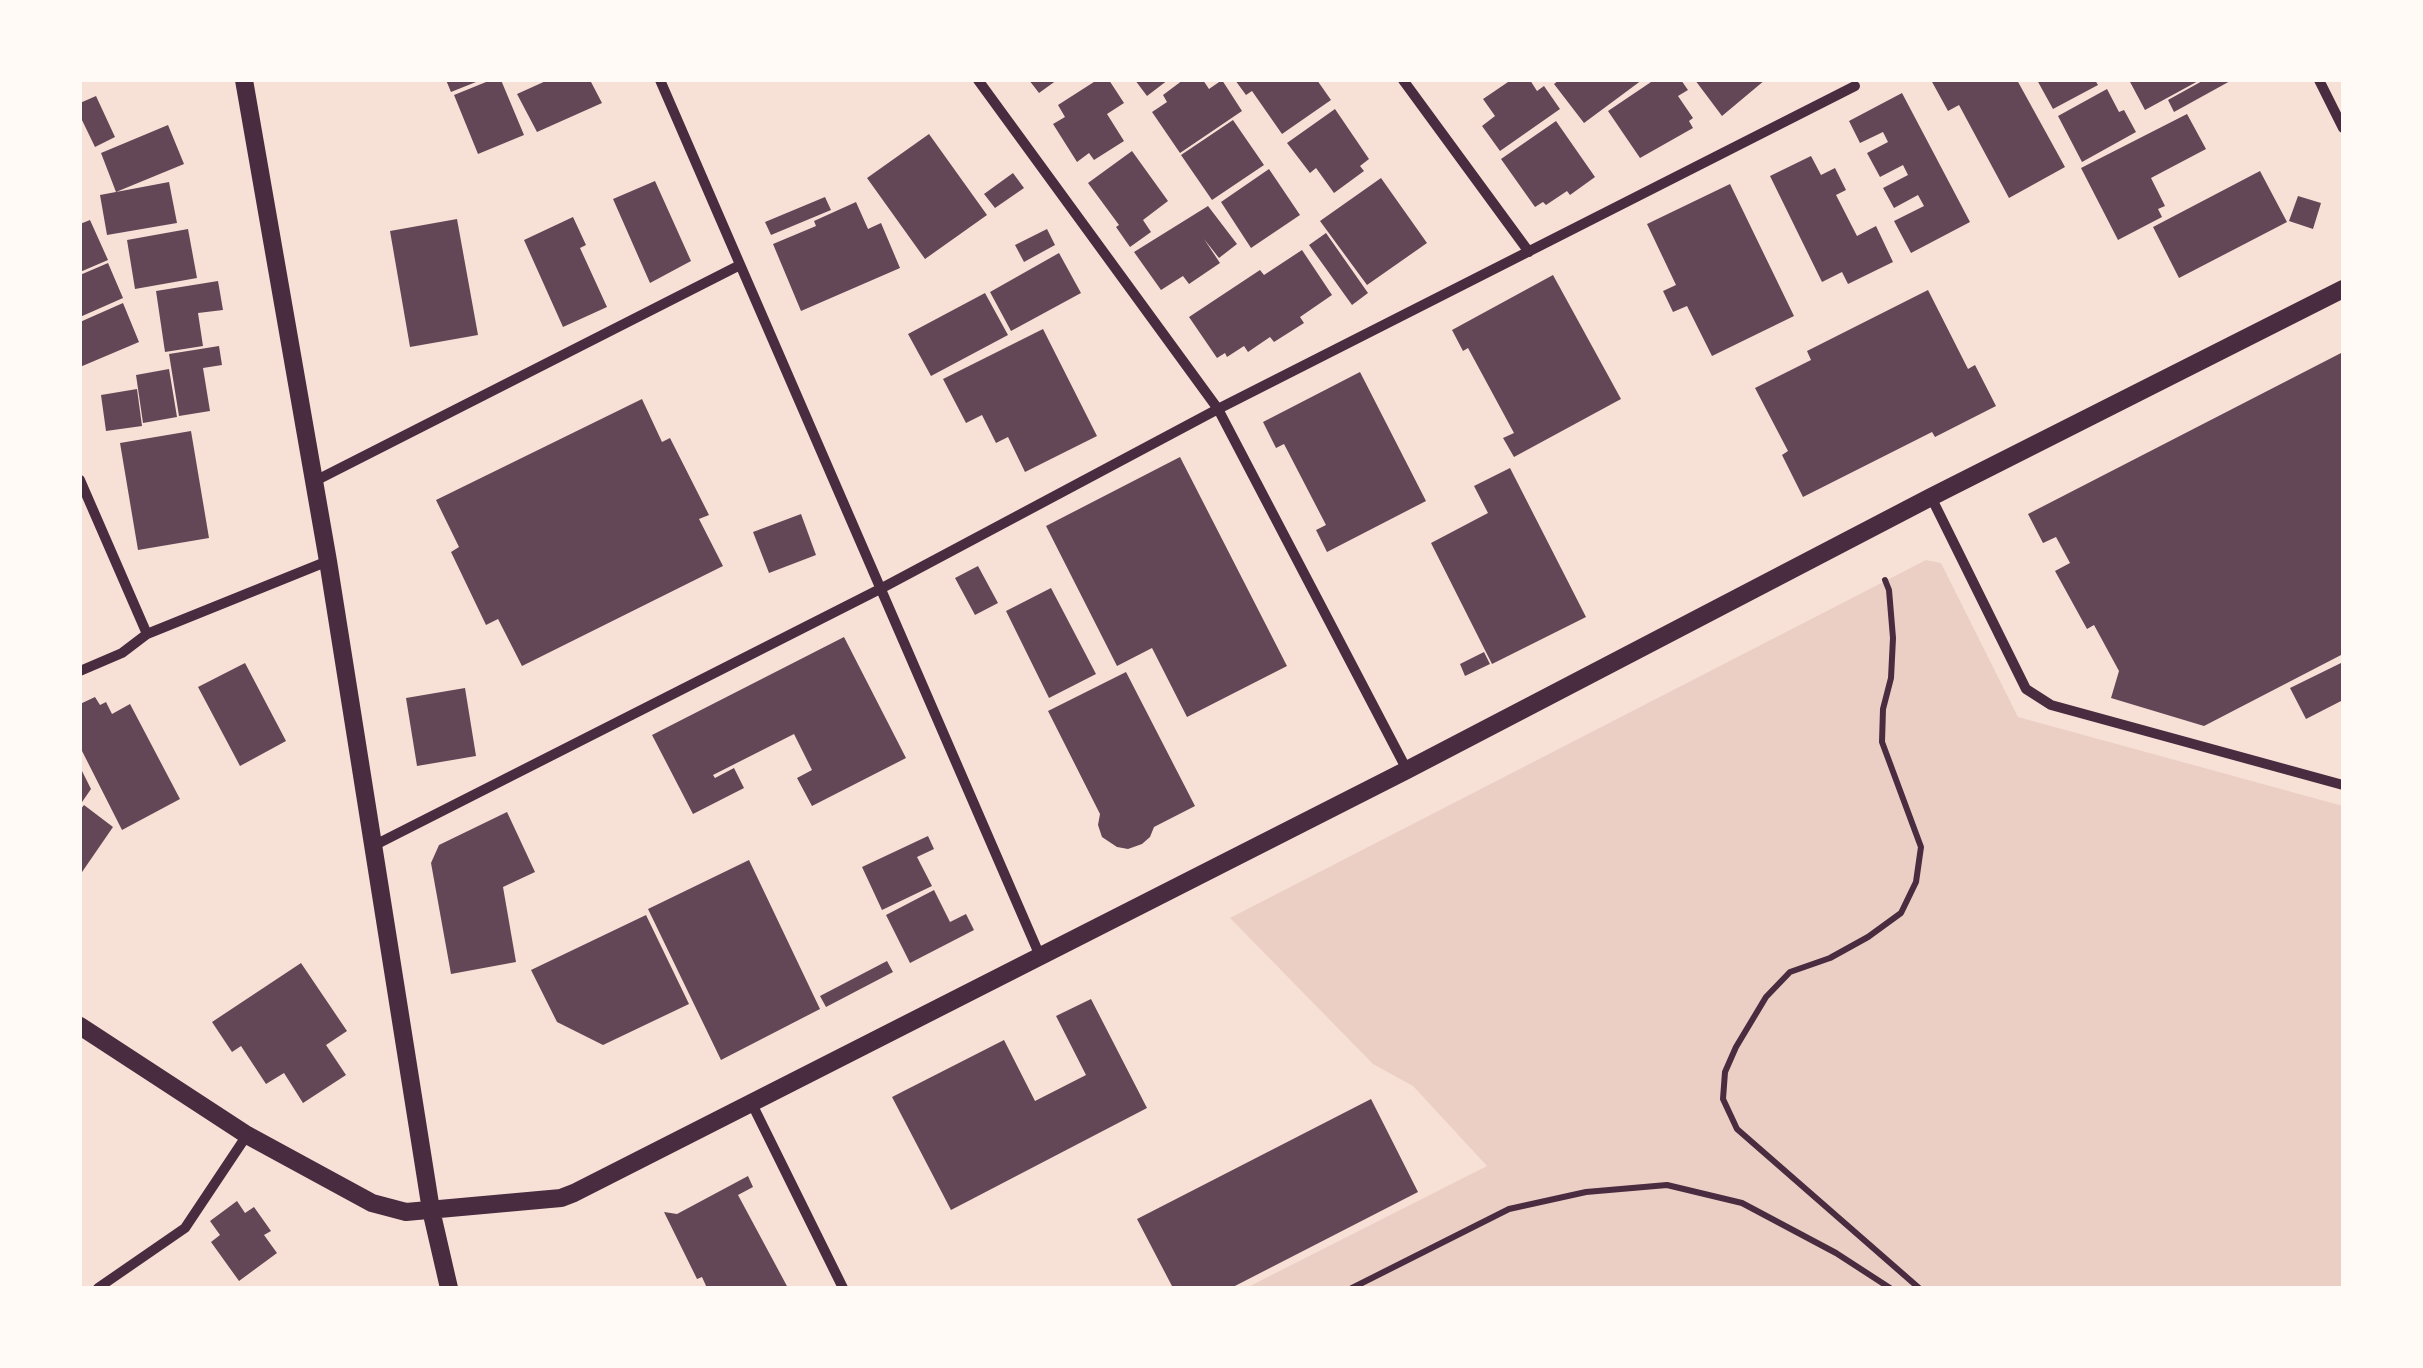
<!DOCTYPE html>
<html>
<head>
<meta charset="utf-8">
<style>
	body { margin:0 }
	#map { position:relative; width:2423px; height:1368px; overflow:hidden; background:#f7e1d7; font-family:Georgia,serif }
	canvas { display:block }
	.frame { position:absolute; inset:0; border:82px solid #fffaf5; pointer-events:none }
</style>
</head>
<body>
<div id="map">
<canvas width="2423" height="1368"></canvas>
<div class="frame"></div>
</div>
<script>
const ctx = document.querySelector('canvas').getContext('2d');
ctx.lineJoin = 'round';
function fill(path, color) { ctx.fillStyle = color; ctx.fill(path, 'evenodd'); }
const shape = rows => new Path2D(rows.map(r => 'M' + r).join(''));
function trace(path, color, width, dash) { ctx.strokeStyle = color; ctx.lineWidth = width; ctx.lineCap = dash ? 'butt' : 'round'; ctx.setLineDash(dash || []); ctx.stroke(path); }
fill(shape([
	[1926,560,1941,563,2018,717,2343,806,2343,1288,1246,1288,1487,1166,1413,1086,1373,1064,1230,918]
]), '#ebcfc5');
fill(shape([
	[446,80,481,80,451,92],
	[491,80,501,80,524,135,478,154,454,95],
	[548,80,590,80,602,103,537,132,517,94],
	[1029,80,1057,80,1039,93],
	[1097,80,1109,80,1124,103,1107,114,1124,141,1094,160,1089,153,1077,162,1053,124,1065,117,1058,105],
	[1135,80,1168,80,1147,96],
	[1183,80,1203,80,1209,89,1222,80,1242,111,1180,153,1152,112,1167,102,1163,95],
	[1235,80,1317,80,1331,100,1282,134,1252,91,1246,95],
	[1511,80,1530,80,1537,91,1544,86,1560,109,1500,151,1482,126,1495,116,1483,99],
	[1559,80,1642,80,1584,123,1554,84],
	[1654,80,1681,80,1688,90,1678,96,1693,118,1689,121,1693,128,1640,158,1608,111],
	[1695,80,1765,80,1722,116],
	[1931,80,2017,80,2065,167,2009,198,1959,105,1948,111],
	[2037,80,2095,80,2098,85,2053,109],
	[2129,80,2200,80,2145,110],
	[2204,80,2232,80,2174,112,2168,100],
	[2107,89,2119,112,2124,110,2136,132,2082,162,2058,116],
	[1902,93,1970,222,1911,253,1894,221,1924,206,1918,195,1894,208,1883,188,1908,175,1903,165,1880,177,1867,153,1888,142,1883,132,1860,143,1849,121],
	[96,96,115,137,95,147,80,116,80,103],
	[1335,109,1369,159,1360,166,1364,171,1334,193,1316,168,1310,173,1287,143],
	[2187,114,2206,149,2151,178,2165,206,2158,209,2162,217,2118,240,2081,168],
	[1233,120,1264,165,1212,200,1181,155],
	[1556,121,1595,177,1570,195,1567,191,1546,205,1543,202,1535,207,1501,159],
	[168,125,184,164,116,192,101,153],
	[929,134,987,215,925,259,867,178],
	[1132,151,1168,201,1143,220,1151,232,1130,247,1116,227,1119,225,1088,183],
	[1811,156,1821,175,1835,168,1846,190,1836,195,1857,236,1876,226,1893,262,1848,284,1842,272,1822,282,1770,176],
	[1269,169,1300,215,1251,248,1221,202],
	[2260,171,2287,222,2179,278,2153,227],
	[1013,173,1024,188,995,208,984,194],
	[1381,178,1427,243,1367,285,1320,221],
	[655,181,691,261,650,283,613,199],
	[169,182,177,223,107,235,100,195],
	[1730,184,1794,316,1712,356,1687,306,1673,312,1663,291,1676,285,1647,224],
	[2298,196,2321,203,2313,229,2289,221],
	[825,197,831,210,771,235,765,222],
	[856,202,868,229,881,223,900,268,801,311,773,244,816,226,814,221],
	[1208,206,1237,244,1219,258,1204,239,1220,263,1189,284,1183,276,1161,290,1134,252],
	[573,217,586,245,580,248,607,307,563,327,524,240],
	[457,219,478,335,410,347,390,231],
	[90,220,108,260,80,272,80,224],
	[188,229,197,278,135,289,127,240],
	[1047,229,1055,245,1024,262,1015,245],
	[1326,233,1368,293,1352,305,1309,245],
	[1302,250,1332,295,1300,317,1304,323,1274,342,1270,337,1248,352,1244,346,1227,357,1225,353,1217,358,1189,317,1260,270,1264,275],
	[1059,253,1081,293,1011,331,990,292],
	[108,263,123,298,80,317,80,275],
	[1553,275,1621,399,1514,457,1503,438,1514,433,1468,348,1463,351,1452,330],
	[218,281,223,310,198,313,203,346,165,352,156,291],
	[1928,290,1968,369,1975,365,1996,406,1935,437,1932,432,1803,497,1782,455,1788,451,1755,388,1811,360,1807,351],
	[985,293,1008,335,931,376,908,334],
	[123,303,139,342,80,367,80,322],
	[1043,329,1097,436,1025,472,1008,437,996,443,982,415,966,423,943,379],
	[219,346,222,365,203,368,210,411,179,416,169,354],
	[2343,352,2343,654,2204,726,2111,698,2119,671,2094,625,2087,629,2055,571,2070,563,2056,537,2043,543,2028,514],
	[169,369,177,417,143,423,136,375],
	[1360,372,1426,501,1327,552,1316,530,1326,525,1284,444,1276,448,1263,422],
	[137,389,142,426,106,431,101,395],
	[642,399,662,442,670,438,709,515,699,519,723,566,522,666,498,619,486,625,451,552,459,547,436,500],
	[191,431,209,538,138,550,120,443],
	[1180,457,1287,666,1187,717,1152,648,1117,666,1046,526],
	[1510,468,1586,617,1492,664,1431,543,1488,513,1474,486],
	[801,514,816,555,769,573,753,532],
	[978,566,998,603,975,615,955,578],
	[1051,588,1096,674,1049,698,1006,611],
	[844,637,906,758,812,806,797,778,812,770,794,734,713,775,715,778,734,768,744,788,693,814,652,735],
	[1484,652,1490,664,1465,676,1460,664],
	[2343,662,2343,700,2306,719,2290,688],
	[245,663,286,741,240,766,198,687],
	[1126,672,1195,806,1154,827,1150,837,1142,844,1128,849,1117,847,1102,837,1098,825,1100,814,1048,711],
	[465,688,476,756,417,766,406,698],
	[95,697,100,705,106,702,112,714,130,704,180,799,122,830,80,747,80,704],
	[80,767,91,789,80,805],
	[84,805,113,827,80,875,80,810],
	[507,812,535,872,503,887,516,962,451,974,431,863,439,845],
	[928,836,934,849,917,857,932,886,882,910,862,867],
	[749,860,820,1009,721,1060,648,909],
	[934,890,950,922,966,914,974,930,910,963,886,915],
	[646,915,689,1004,603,1045,557,1022,531,970],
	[887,961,893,972,826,1007,820,996],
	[301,963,347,1031,326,1045,346,1075,303,1103,284,1073,266,1084,241,1046,232,1052,212,1022],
	[1091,999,1147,1108,951,1210,892,1097,1004,1040,1035,1101,1086,1075,1056,1016],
	[1371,1099,1418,1192,1231,1288,1173,1288,1137,1219],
	[748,1176,753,1187,738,1195,788,1288,707,1288,702,1277,697,1279,664,1212,677,1214],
	[237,1201,245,1213,254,1207,271,1231,264,1235,277,1253,239,1281,211,1242,220,1235,210,1221]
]), '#644757');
trace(shape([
	[1885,580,1889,590,1893,638,1891,678,1883,709,1882,742,1921,847,1916,882,1901,913,1868,937,1830,958,1790,972,1766,997,1736,1047,1725,1072,1723,1099,1737,1129,1919,1288],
	[1352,1288,1509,1209,1586,1192,1667,1185,1742,1203,1836,1253,1890,1288]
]), '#4a2c40', 6);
trace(shape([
	[660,80,1040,956],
	[978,80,1218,409,1407,770],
	[1403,80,1529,252],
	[2319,80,2343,128],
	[80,480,147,634],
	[313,482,740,265],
	[1931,497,2026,689,2051,705,2343,785],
	[80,671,122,653,147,634,328,561],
	[373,846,882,588,1218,409,1855,86],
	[752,1104,843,1288],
	[98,1288,185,1228,247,1135]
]), '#4a2c40', 10);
trace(shape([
	[244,80,328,561,431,1210,449,1288],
	[80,1026,247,1135,372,1203,406,1212,561,1198,574,1193,1407,770,1931,497,2343,289]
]), '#4a2c40', 18);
</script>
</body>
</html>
